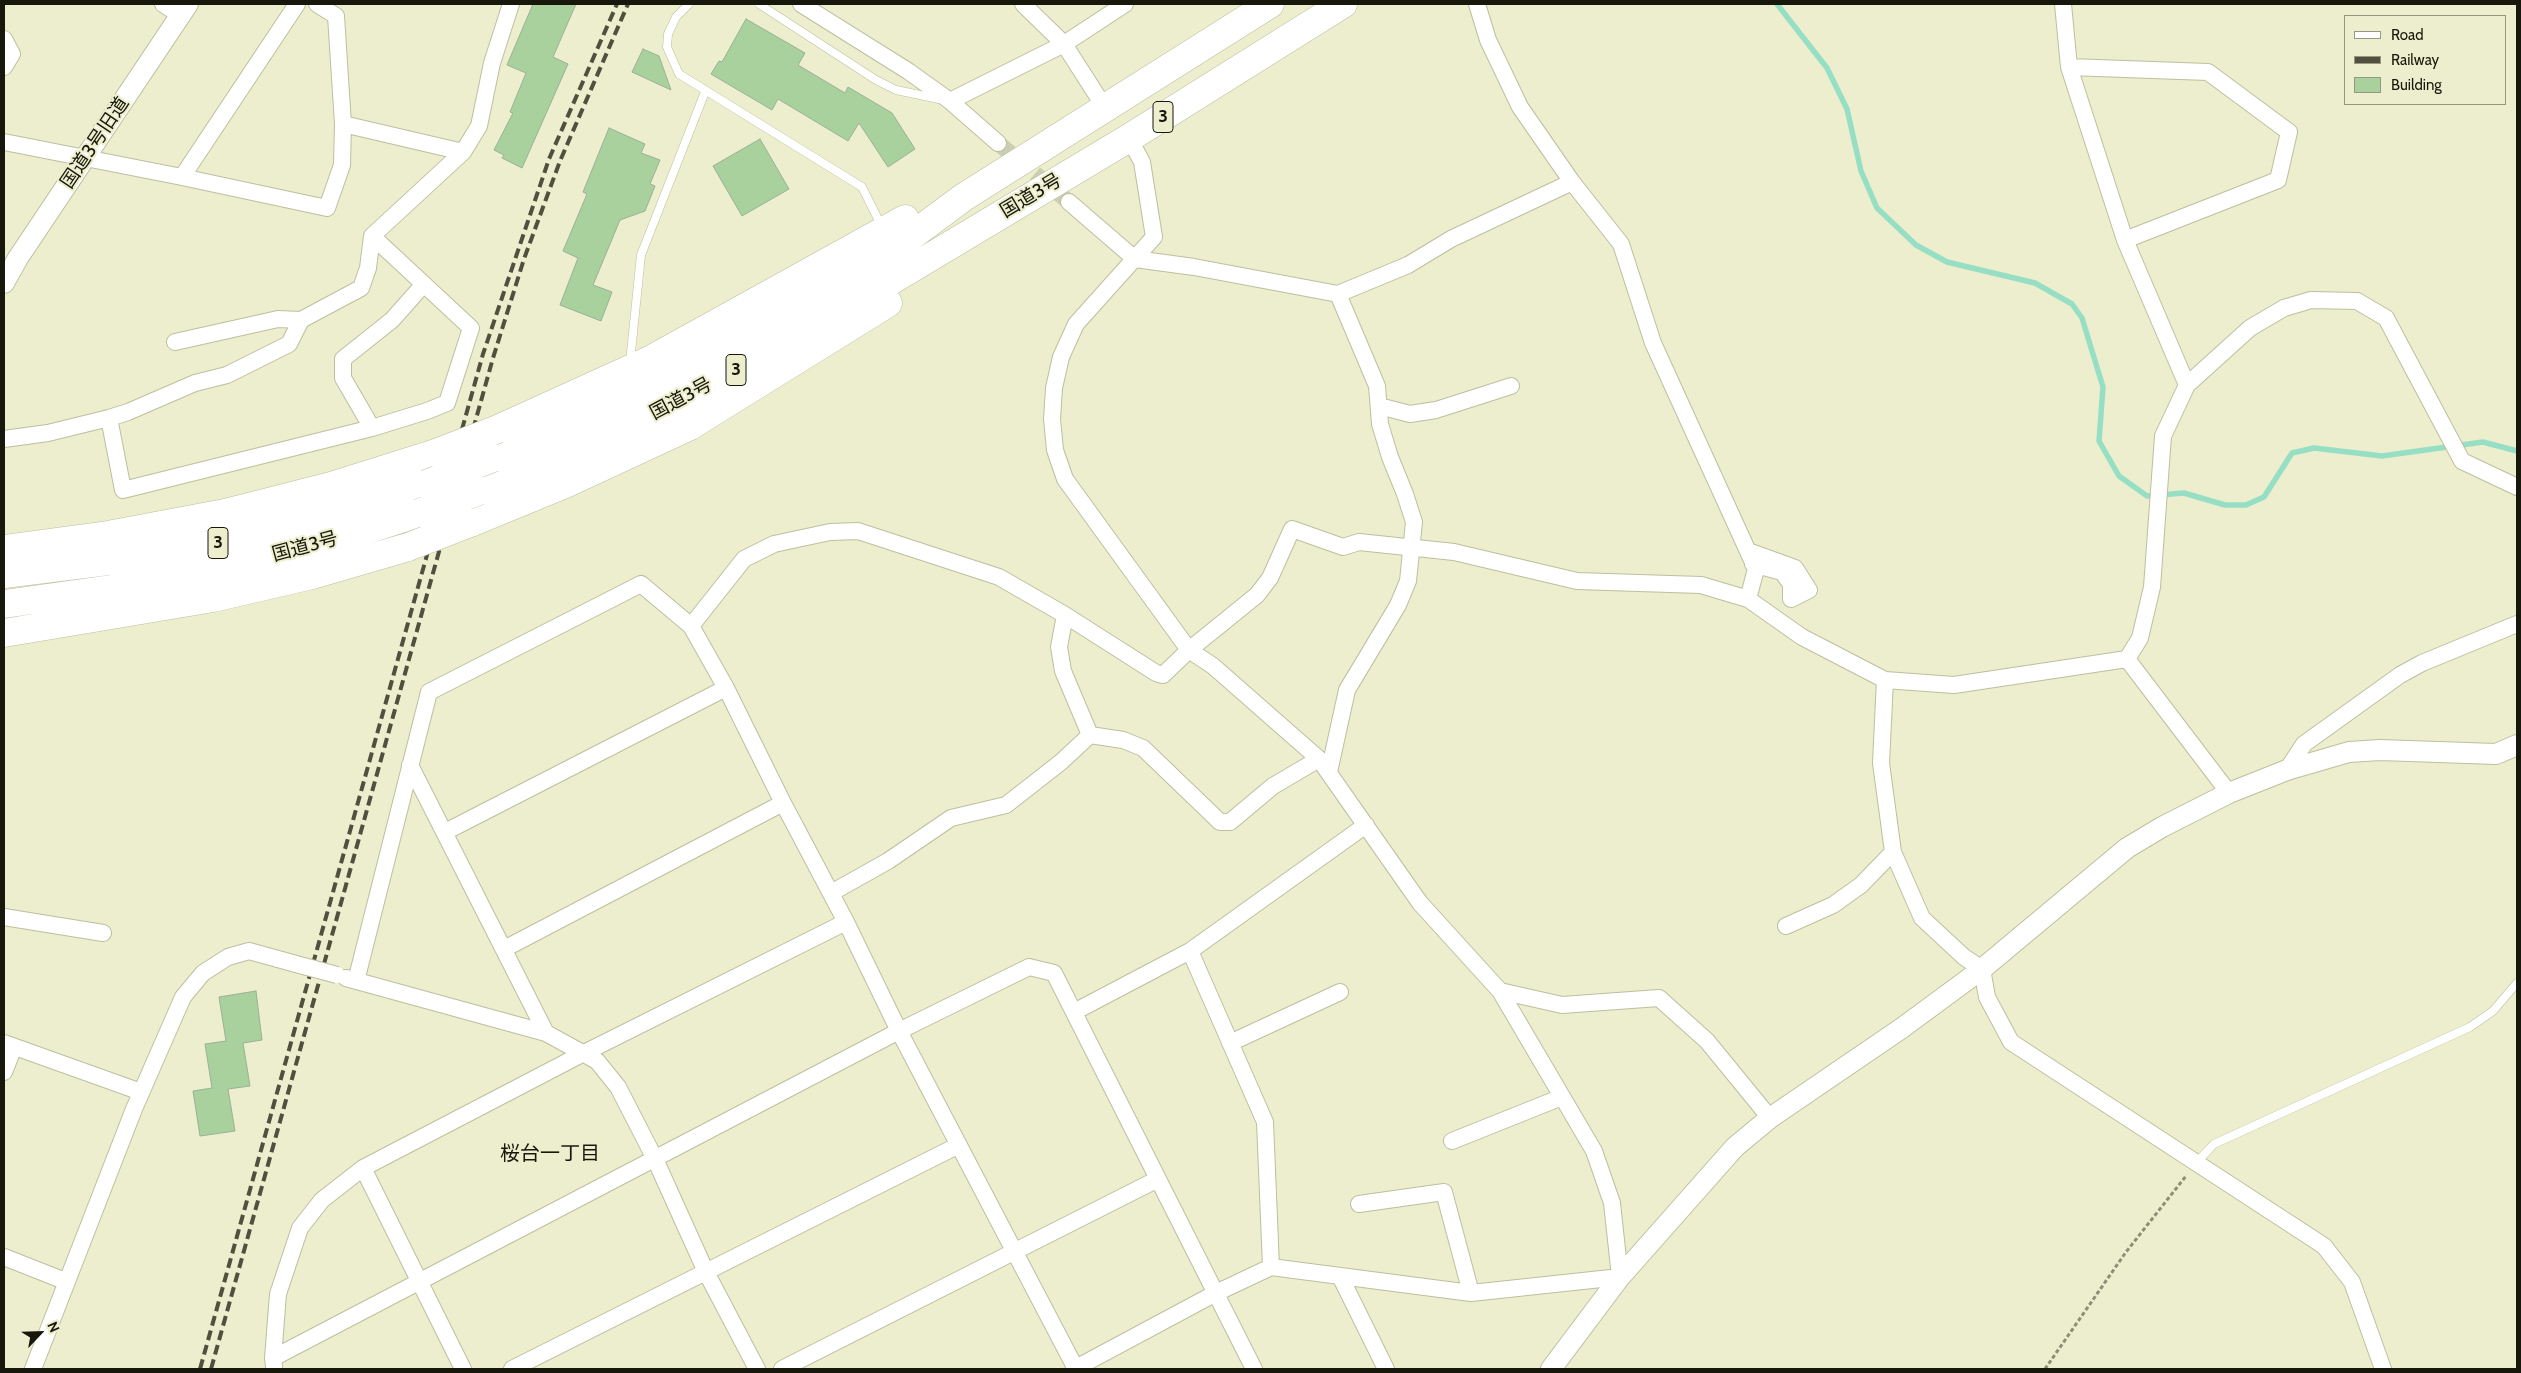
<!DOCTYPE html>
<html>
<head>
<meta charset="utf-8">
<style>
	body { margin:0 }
	#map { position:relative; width:2521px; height:1373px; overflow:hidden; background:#eceecd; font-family:Cabin,sans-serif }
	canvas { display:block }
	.frame { position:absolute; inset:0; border:5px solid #17170b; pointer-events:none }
	.legend { position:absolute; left:2344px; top:15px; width:162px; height:90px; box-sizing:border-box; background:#eceecd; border:1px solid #97987f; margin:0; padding:6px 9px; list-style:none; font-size:15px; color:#17170b }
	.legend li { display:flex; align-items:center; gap:10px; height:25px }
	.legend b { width:25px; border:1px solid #97987f }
	.north { position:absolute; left:15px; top:1308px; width:50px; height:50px; -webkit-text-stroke:4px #eceecd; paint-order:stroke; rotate:66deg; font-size:14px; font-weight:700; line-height:20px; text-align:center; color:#17170b }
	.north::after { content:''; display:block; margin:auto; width:18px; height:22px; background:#17170b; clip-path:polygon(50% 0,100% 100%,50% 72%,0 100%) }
</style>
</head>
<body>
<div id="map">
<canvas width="2521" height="1373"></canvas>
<div class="frame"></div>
<ul class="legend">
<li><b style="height:6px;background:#fff"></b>Road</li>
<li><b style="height:6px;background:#50503f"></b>Railway</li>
<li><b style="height:14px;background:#a8d19e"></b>Building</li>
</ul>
<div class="north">N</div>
</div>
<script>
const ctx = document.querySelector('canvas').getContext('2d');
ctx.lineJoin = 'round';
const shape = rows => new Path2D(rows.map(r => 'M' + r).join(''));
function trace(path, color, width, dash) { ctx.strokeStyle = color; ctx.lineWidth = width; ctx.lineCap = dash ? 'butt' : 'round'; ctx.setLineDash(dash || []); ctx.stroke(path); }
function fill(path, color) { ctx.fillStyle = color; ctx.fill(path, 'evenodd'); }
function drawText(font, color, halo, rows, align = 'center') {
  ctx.font = font + ' Cabin,"Noto Sans JP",sans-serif'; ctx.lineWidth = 4; ctx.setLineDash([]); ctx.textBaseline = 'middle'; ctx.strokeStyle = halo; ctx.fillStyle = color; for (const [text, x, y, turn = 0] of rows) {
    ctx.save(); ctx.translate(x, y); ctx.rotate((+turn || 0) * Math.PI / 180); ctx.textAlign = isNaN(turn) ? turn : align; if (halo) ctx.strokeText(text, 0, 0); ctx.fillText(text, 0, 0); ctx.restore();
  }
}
trace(shape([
	[1777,4,1827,68,1847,109,1861,171,1877,208,1916,245,1947,262,2035,283,2072,304,2082,318,2103,387,2099,441,2119,476,2147,496,2184,493,2225,505,2246,505,2264,497,2292,453,2314,448,2382,456,2483,442,2517,451]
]), '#97dfc4', 5.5);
const building = shape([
	[533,4,576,4,553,57,568,64,522,168,502,158,504,155,494,150,513,113,510,112,526,73,507,65,533,4],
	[746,19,805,53,798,65,845,93,848,87,892,113,915,149,888,167,859,123,848,141,778,99,772,110,711,74,719,61,722,62,746,19],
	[643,49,659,56,671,90,632,72,643,49],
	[609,128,645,144,641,153,660,160,650,184,655,186,645,211,620,220,593,285,612,292,601,321,560,305,578,258,563,251,587,194,583,192,609,128],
	[760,139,789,189,742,216,713,166,760,139],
	[256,991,262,1040,243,1043,250,1086,228,1089,235,1131,200,1136,193,1091,212,1088,205,1044,226,1041,219,997,256,991]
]);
fill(building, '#a8d19e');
trace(building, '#9bb095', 1);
trace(shape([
	[998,143,1069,202]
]), '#ccceb0', 16, [16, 8]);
const service = shape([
	[689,4,676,17,668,34,667,47,679,74,862,187,882,227],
	[759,4,876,80,896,90,939,99],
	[630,362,641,255,705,92],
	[2196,1163,2214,1144,2470,1027,2493,1011,2517,983]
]);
const minor = shape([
	[163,4,180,15],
	[801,4,908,71,950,101,998,143],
	[1023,4,1064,44,1105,108],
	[1477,4,1488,40,1520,107,1572,182,1621,244,1653,343,1756,569,1748,599],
	[2063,4,2069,67,2125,240,2187,385],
	[4,39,12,54,4,67],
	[2069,67,2208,72,2289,132,2278,180,2125,240],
	[950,101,1064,44,1125,4],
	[343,124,463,152],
	[4,142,182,177,327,208,342,165,343,124,336,16,317,4],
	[182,177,297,4],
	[1069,202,1135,259,1194,267,1338,294,1408,265,1451,239,1572,182],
	[175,342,278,319,301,320],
	[1379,406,1410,414,1436,410,1511,386],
	[109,418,123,490,372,428,427,411,447,403,471,328,372,236],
	[372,428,343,378,343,359,392,320,423,285],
	[4,439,48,433,109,418,128,412,195,383,227,375,289,344,301,320,361,288,368,268,372,236,463,152,479,126,492,63,511,4],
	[1748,551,1795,568,1809,590,1791,599,1791,584,1782,572,1753,564],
	[691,626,744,559,774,544,830,532,858,531,999,577,1065,615,1156,673,1163,675,1189,650,1257,595,1270,578,1292,529,1343,547,1359,542,1454,552,1577,581,1701,585,1748,599,1802,637,1885,680,1954,685,2127,659,2140,638,2152,587,2163,436,2187,385,2250,328,2284,308,2311,300,2357,301,2386,318,2462,461,2517,487],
	[2127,659,2229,793],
	[1885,680,1881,763,1893,852,1922,918,1964,957,1982,969,1987,997,2011,1042,2324,1246,2352,1282,2383,1369],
	[1090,735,1123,740,1143,748,1220,822,1230,822,1273,786,1319,759],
	[410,765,546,1033],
	[2287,770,2304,744,2400,675,2422,663,2517,624],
	[1329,772,1347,690,1398,605,1408,581,1414,522,1405,494,1390,457,1380,424,1377,386,1338,294],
	[445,832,726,688],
	[831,893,888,861,951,818,1006,805,1061,762,1090,735,1063,671,1059,647,1065,615],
	[4,917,103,933],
	[1786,926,1833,905,1861,885,1893,852],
	[504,949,783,803],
	[1190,951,1265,1122,1271,1267],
	[346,978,546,1033,597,1061,618,1087,655,1159,706,1272,757,1369],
	[356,981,429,692,641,584,691,626,726,688,783,803,846,922,899,1031,1076,1369],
	[1500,991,1562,1005,1659,998,1707,1041,1770,1118],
	[1074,1012,1190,951,1366,825],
	[4,1043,141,1092],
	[1230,1043,1340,992],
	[4,1072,14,1047],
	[1452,1141,1562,1097],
	[363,1168,463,1369],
	[1359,1204,1444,1192,1471,1293],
	[4,1257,65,1281],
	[1340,1276,1386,1369],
	[273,1358,899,1031,1029,967,1054,973,1254,1369],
	[274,1367,273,1358,278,1294,300,1228,322,1200,363,1168,582,1054,846,922],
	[33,1369,134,1109,183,997,203,973,228,957,249,951,296,964],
	[512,1369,959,1145],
	[782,1369,1158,1179],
	[1074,1369,1216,1293,1271,1267,1471,1293,1620,1277,1612,1203,1594,1151,1500,991,1420,903,1319,759,1213,666,1189,650,1065,479,1055,450,1052,419,1054,388,1061,357,1076,324,1154,237,1142,162,1129,138]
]);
const tertiary = shape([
	[4,283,18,258,188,4],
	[1551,1369,1620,1277,1735,1147,1770,1118,1902,1028,1982,969,2127,848,2162,827,2229,793,2287,770,2349,752,2380,750,2496,754,2517,745]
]);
const trunk = shape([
	[498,429,650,360,905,219],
	[493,458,601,411,680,372,830,286,914,234,964,197,1270,4],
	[479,491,604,438,689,396,842,310,1129,138,1343,4],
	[470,523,565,484,690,426,888,303],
	[4,549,108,535,225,513,331,486,436,453],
	[4,574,116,560,213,544,338,513,426,484],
	[4,604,118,588,224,568,323,544,419,513],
	[4,633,213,598,312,575,408,547]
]);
trace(service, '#bdbf9e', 9);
trace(minor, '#bdbf9e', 18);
trace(tertiary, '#bdbf9e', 22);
trace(trunk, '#bdbf9e', 29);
trace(shape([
	[2045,1369,2126,1252,2186,1176]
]), '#8d8e76', 3, [4, 2.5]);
trace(service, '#fff', 8);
trace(minor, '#fff', 16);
trace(tertiary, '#fff', 20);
trace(trunk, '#fff', 28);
trace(shape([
	[200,1369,483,354,549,159,617,4],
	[211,1369,493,358,524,259,560,161,628,4]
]), '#50503f', 4, [10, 5]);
const minorBridge = shape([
	[296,964,337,975]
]);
const trunkBridge = shape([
	[436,453,498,429],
	[426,484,493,458],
	[419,513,479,491],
	[408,547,470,523]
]);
trace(minorBridge, '#bdbf9e', 18, []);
trace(trunkBridge, '#bdbf9e', 29, []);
trace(minorBridge, '#fff', 16);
trace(trunkBridge, '#fff', 28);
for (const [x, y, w] of [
	[1163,117,20],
	[736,370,20],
	[218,543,20]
]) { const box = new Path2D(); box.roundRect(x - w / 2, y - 15.5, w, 31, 4); ctx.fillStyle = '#eceecd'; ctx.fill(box); trace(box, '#17170b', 1); }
drawText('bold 18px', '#17170b', null, [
	["3",1163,117],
	["3",736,370],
	["3",218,543]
]);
drawText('19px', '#17170b', '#eceecd', [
	["国道3号旧道",95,143,-56],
	["国道3号",1031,196,-31],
	["国道3号",681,399,-28],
	["国道3号",305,547,-15]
]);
drawText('20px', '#17170b', '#eceecd', [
	["桜台一丁目",550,1154]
]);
</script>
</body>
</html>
